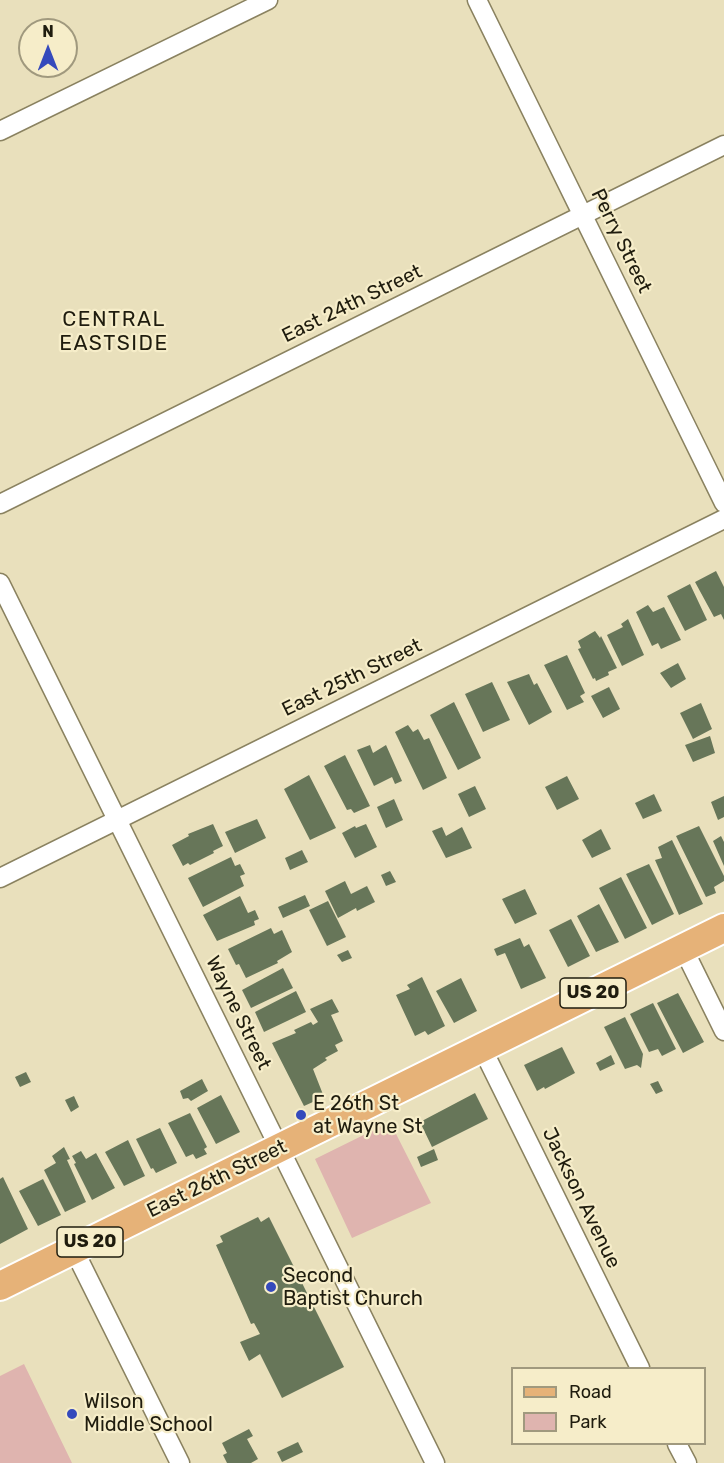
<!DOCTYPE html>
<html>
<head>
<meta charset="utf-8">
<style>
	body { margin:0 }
	#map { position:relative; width:724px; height:1463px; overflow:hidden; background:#e9e0bc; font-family:Rubik,sans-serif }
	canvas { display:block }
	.legend { position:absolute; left:511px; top:1367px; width:195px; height:78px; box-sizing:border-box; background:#f6edc9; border:2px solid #a0997e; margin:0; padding:8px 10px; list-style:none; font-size:18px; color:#1f1c0e }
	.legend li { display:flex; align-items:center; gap:12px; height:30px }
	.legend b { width:30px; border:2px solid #a0997e }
	.north { position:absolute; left:18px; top:18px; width:60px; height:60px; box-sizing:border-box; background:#f6edc9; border:2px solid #a0997e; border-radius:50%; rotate:0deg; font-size:16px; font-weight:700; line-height:24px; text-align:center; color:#1f1c0e }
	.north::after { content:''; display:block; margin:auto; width:21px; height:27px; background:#354abc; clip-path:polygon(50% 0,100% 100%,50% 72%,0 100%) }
</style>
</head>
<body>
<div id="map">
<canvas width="724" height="1463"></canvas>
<ul class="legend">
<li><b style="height:8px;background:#e6b278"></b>Road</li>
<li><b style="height:16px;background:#dfb4af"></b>Park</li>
</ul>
<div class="north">N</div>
</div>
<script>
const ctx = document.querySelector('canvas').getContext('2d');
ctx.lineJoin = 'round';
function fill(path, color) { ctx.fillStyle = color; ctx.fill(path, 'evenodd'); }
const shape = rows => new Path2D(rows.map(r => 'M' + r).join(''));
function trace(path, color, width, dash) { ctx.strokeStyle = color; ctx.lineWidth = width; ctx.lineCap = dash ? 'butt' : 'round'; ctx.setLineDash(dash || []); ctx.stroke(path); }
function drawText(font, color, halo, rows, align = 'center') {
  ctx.font = font + ' Rubik,sans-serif'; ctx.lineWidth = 4.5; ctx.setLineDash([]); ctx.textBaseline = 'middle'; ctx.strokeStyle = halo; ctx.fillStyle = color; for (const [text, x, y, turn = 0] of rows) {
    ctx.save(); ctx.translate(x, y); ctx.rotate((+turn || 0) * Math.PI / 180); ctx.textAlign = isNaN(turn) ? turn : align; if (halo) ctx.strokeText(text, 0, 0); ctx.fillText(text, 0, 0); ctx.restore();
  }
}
fill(shape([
	[390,1122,431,1203,352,1238,315,1159],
	[24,1364,72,1463,0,1463,0,1376]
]), '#dfb4af');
fill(shape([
	[716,571,724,587,724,620,721,614,714,617,695,582],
	[690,584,707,620,685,631,667,596],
	[648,605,653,612,664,607,681,640,661,649,658,643,652,646,636,612],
	[628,619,644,655,622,666,607,635,623,627,621,624],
	[595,631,600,638,601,636,617,668,608,672,609,675,596,681,595,678,593,679,578,649,581,648,578,641],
	[567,655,585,693,580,696,584,702,567,710,544,665],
	[678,663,686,679,671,688,660,673],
	[529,674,534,685,537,683,552,712,529,725,507,682],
	[492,682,510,720,483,732,465,694],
	[609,687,620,709,603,718,591,696],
	[454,702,481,758,458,770,430,715],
	[701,703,712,729,693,739,680,713],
	[408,725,413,732,418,729,424,740,429,738,447,778,423,790,395,732],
	[710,736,715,753,693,762,685,745],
	[370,745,373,753,386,745,402,781,395,784,392,777,374,786,357,750],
	[345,755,370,806,354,813,351,809,347,810,324,766],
	[309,775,336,828,310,840,284,789],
	[567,776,579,799,557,810,545,787],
	[475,786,486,809,469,817,458,794],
	[654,794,662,811,643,819,635,803],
	[724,796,724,817,718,820,711,802],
	[394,799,403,820,386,828,377,807],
	[257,819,266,838,235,853,225,832],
	[213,824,223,846,213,851,214,853,190,865,188,863,183,866,172,845,189,836,188,834],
	[366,824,377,847,355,858,342,833,355,826,356,828],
	[699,826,724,876,724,881,714,887,716,893,706,897,676,836],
	[442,827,446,836,462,827,472,848,446,858,432,831],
	[601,829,611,849,592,858,582,840],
	[721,836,724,842,724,866,713,841],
	[672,840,703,904,679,915,655,860,662,858,658,847],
	[302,850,308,862,290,870,285,858],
	[231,857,235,866,240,864,245,874,240,876,244,886,203,907,188,878],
	[649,864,674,914,652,925,626,874],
	[390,871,396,882,386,886,381,875],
	[621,877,647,928,625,939,599,888],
	[345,881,351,894,367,886,375,902,357,911,356,908,338,918,325,891],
	[525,889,537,914,515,924,502,899],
	[305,895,310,906,283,918,278,907],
	[240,896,248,913,255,910,259,919,254,921,255,925,217,941,203,915],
	[328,901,346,937,327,946,309,910],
	[599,904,619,942,596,952,577,916],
	[571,919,590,956,568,967,549,930],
	[271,928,274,934,282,930,292,952,277,961,278,963,246,978,239,964,236,965,228,949],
	[520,938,524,947,529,944,546,978,521,989,505,953,497,956,494,949],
	[348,950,352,958,342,962,337,955],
	[283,968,293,988,251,1008,242,990],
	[422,977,445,1026,428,1035,425,1031,415,1036,396,995,410,989,407,985],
	[461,978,477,1011,454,1023,436,991],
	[296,991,306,1012,264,1032,255,1012],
	[678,993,704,1042,683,1053,657,1003],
	[332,999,339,1012,331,1015,343,1041,335,1045,338,1051,325,1058,327,1060,313,1069,324,1097,304,1106,272,1043,296,1033,294,1030,311,1022,313,1025,318,1022,310,1009],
	[653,1003,676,1049,662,1056,658,1049,649,1052,630,1014],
	[625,1017,643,1054,641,1068,637,1065,625,1069,604,1027],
	[562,1047,575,1073,545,1089,544,1087,537,1091,524,1065],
	[611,1055,615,1064,600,1071,596,1063],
	[26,1072,31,1082,20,1087,15,1077],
	[202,1079,208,1091,191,1101,188,1098,183,1099,180,1091],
	[658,1081,663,1091,656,1094,650,1084],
	[475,1093,488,1119,432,1147,420,1122],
	[221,1095,240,1132,216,1144,197,1108],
	[74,1096,79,1107,71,1112,65,1100],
	[190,1113,207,1147,204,1149,207,1154,196,1159,193,1154,186,1157,168,1123],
	[160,1128,177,1163,156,1173,153,1168,151,1169,136,1139],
	[128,1140,145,1176,124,1186,105,1152],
	[64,1147,70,1159,67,1160,86,1202,65,1212,44,1170,56,1163,52,1156],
	[434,1149,438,1160,421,1167,417,1157],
	[81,1151,86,1159,96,1153,115,1188,92,1200,74,1164,76,1163,72,1156],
	[3,1177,28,1229,0,1244,0,1179],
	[43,1179,61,1215,38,1226,19,1191],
	[258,1217,261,1222,269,1217,344,1367,282,1398,260,1354,249,1361,240,1342,260,1334,254,1323,251,1324,216,1245,223,1242,220,1236],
	[249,1429,253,1436,247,1439,258,1459,251,1463,227,1463,223,1455,227,1453,222,1443],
	[298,1442,303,1452,282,1462,277,1452]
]), '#677659');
const minor = shape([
	[477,0,724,503],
	[0,131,268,0],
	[0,504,724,145],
	[0,583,435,1463],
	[0,878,724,519],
	[683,948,724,1031],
	[482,1048,640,1368],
	[74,1250,180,1463],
	[677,1444,687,1463]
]);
const primary = shape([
	[0,1286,724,928]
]);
trace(minor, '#8a8260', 21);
trace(primary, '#fff', 32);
trace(minor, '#fff', 18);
trace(primary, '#e6b278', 28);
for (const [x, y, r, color] of [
	[301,1115,6,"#354abc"],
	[271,1287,6,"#354abc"],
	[72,1414,6,"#354abc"]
]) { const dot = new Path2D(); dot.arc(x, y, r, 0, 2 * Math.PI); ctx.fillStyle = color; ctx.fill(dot); trace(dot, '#f6edc9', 2); }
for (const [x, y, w] of [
	[593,993,66],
	[90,1242,66]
]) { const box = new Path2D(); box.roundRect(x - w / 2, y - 15, w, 30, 4.5); ctx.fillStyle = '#f6edc9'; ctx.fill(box); trace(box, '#1f1c0e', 1.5); }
drawText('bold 18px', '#1f1c0e', null, [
	["US 20",593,993],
	["US 20",90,1242]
]);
drawText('20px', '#1f1c0e', '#f6edc9', [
	["Perry Street",621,241,64],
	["East 24th Street",352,304,-26],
	["East 25th Street",352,678,-26],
	["Wayne Street",238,1013,64],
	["East 26th Street",217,1179,-26],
	["Jackson Avenue",581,1198,64]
]);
drawText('20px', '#1f1c0e', '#f6edc9', [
	["E 26th St",313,1104],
	["at Wayne St",313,1127],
	["Second",283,1276],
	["Baptist Church",283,1299],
	["Wilson",84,1402],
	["Middle School",84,1425]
], 'left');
ctx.letterSpacing = '1.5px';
drawText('21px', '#1f1c0e', '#f6edc9', [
	["CENTRAL",114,320],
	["EASTSIDE",114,344]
]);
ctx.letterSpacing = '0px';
</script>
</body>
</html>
